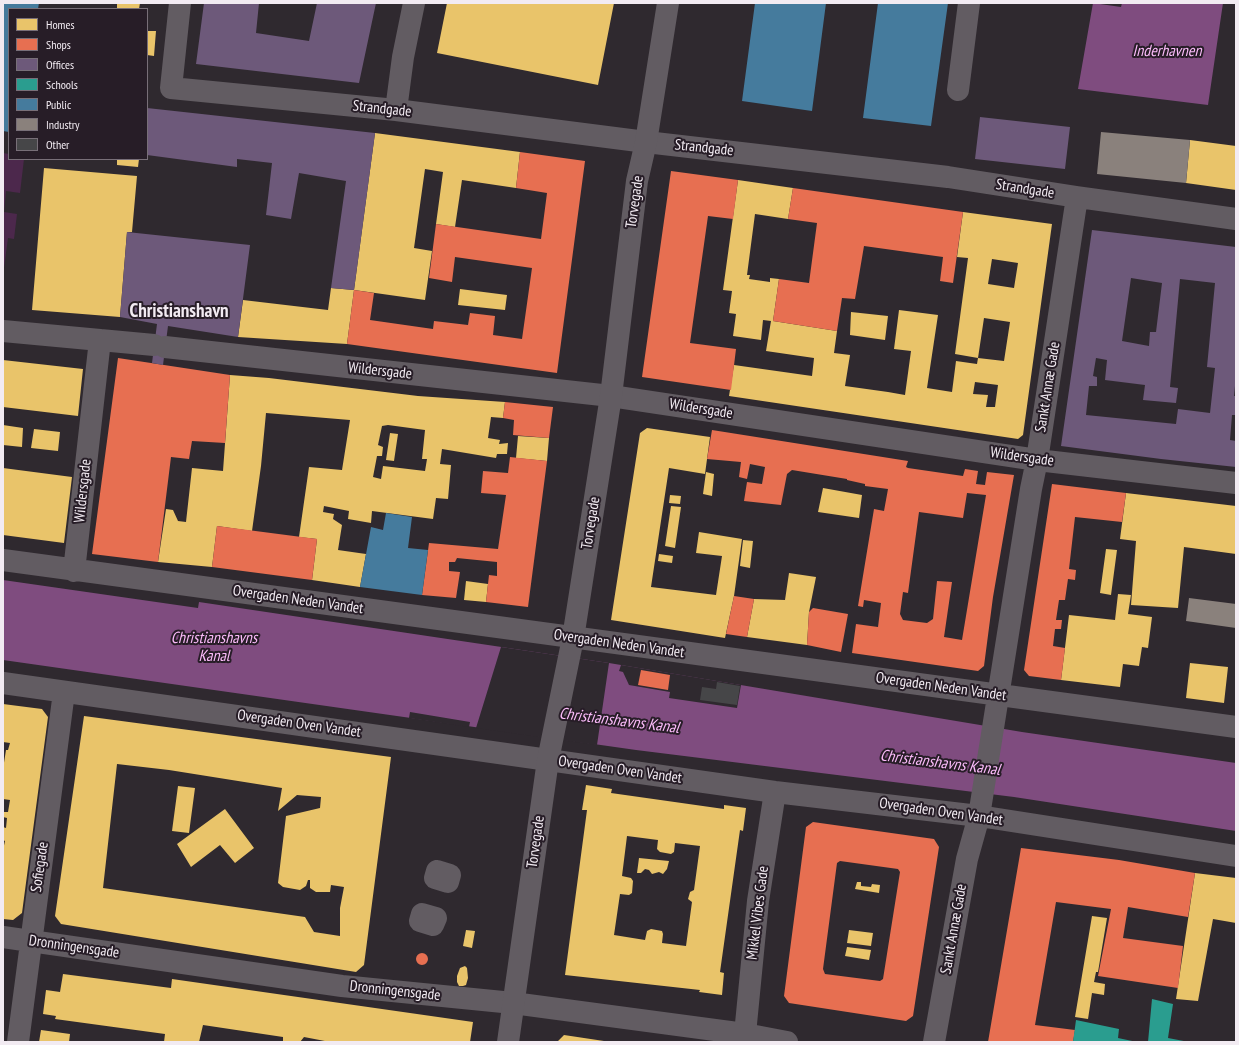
<!DOCTYPE html>
<html>
<head>
<meta charset="utf-8">
<style>
	body { margin:0 }
	#map { position:relative; width:1239px; height:1045px; overflow:hidden; background:#2f292f; font-family:"PT Sans Narrow",sans-serif }
	canvas { display:block }
	.frame { position:absolute; inset:0; border:4px solid #f2ebf2; pointer-events:none }
	.legend { position:absolute; left:8px; top:8px; width:140px; height:152px; box-sizing:border-box; background:#271d27; border:1px solid #786f78; margin:0; padding:5px 7px; list-style:none; font-size:12px; color:#f2ebf2 }
	.legend li { display:flex; align-items:center; gap:8px; height:20px }
	.legend b { width:20px; border:1px solid #786f78 }
</style>
</head>
<body>
<div id="map">
<canvas width="1239" height="1045"></canvas>
<div class="frame"></div>
<ul class="legend">
<li><b style="height:11px;background:#e9c46a"></b>Homes</li>
<li><b style="height:11px;background:#e76f51"></b>Shops</li>
<li><b style="height:11px;background:#6d597a"></b>Offices</li>
<li><b style="height:11px;background:#2a9d8f"></b>Schools</li>
<li><b style="height:11px;background:#457b9d"></b>Public</li>
<li><b style="height:11px;background:#8a817c"></b>Industry</li>
<li><b style="height:11px;background:#464648"></b>Other</li>
</ul>
</div>
<script>
const ctx = document.querySelector('canvas').getContext('2d');
ctx.lineJoin = 'round';
function fill(path, color) { ctx.fillStyle = color; ctx.fill(path, 'evenodd'); }
const shape = rows => new Path2D(rows.map(r => 'M' + r).join(''));
function trace(path, color, width, dash) { ctx.strokeStyle = color; ctx.lineWidth = width; ctx.lineCap = dash ? 'butt' : 'round'; ctx.setLineDash(dash || []); ctx.stroke(path); }
function drawText(font, color, halo, rows, align = 'center') {
  ctx.font = font + ' "PT Sans Narrow",sans-serif'; ctx.lineWidth = 4; ctx.setLineDash([]); ctx.textBaseline = 'middle'; ctx.strokeStyle = halo; ctx.fillStyle = color; for (const [text, x, y, turn = 0] of rows) {
    ctx.save(); ctx.translate(x, y); ctx.rotate((+turn || 0) * Math.PI / 180); ctx.textAlign = isNaN(turn) ? turn : align; if (halo) ctx.strokeText(text, 0, 0); ctx.fillText(text, 0, 0); ctx.restore();
  }
}
fill(shape([
	[3,153,9,154,9,159,24,159,20,193,6,191,4,212,17,214,14,239,8,238,3,275]
]), '#4c284c');
fill(shape([
	[1093,3,1121,7,1122,3,1223,3,1208,105,1078,89],
	[3,580,198,608,199,602,609,663,1022,732,1236,763,1236,831,1014,797,636,750,3,660]
]), '#7f4c7f');
fill(shape([
	[501,647,609,663,597,745,476,728],
	[621,665,741,685,737,708,669,698,670,692,629,685,623,672,619,671],
	[410,712,470,722,469,727,409,718]
]), '#2f292f');
fill(shape([
	[117,3,140,3,139,9,117,9],
	[447,3,614,3,598,85,437,53],
	[147,31,156,31,154,56,147,55],
	[375,133,520,152,516,188,462,180,455,227,436,224,443,172,425,169,414,248,432,251,425,300,354,290],
	[1190,140,1236,146,1236,190,1186,183],
	[117,159,139,159,138,167,117,165],
	[44,168,137,176,132,232,127,232,120,317,32,310],
	[738,180,793,188,788,219,755,214,747,275,750,275,749,279,770,282,770,278,779,279,773,321,837,331,834,353,850,355,845,386,888,392,905,395,911,351,894,349,899,310,938,315,927,388,952,392,956,361,977,364,978,358,1004,361,1010,322,984,318,978,358,955,354,968,258,957,257,963,212,1052,224,1023,435,1018,439,729,396,734,365,812,376,814,358,766,351,771,321,763,320,761,340,733,336,736,314,729,313,732,291,723,290],
	[992,259,1018,263,1014,288,988,284],
	[975,382,998,385,995,407,986,407,988,395,973,394],
	[331,288,354,290,347,344,238,337,243,300,328,310],
	[460,289,507,295,505,310,458,305],
	[851,312,888,316,885,340,850,335],
	[3,360,83,369,78,416,3,407],
	[230,375,269,378,418,396,505,402,503,418,491,417,488,438,500,440,499,444,508,443,507,454,497,454,496,458,442,449,440,464,451,465,448,499,436,498,433,519,372,511,371,523,348,519,349,511,324,506,323,512,334,514,333,519,342,525,338,550,366,554,360,587,312,580,317,539,299,537,309,467,342,470,350,420,266,413,261,466,252,531,217,526,212,567,158,562,166,509,173,510,178,521,186,522,192,468,223,471],
	[388,425,425,430,422,459,427,459,425,471,383,466,381,479,373,477,377,456,382,456,383,447,378,445,382,426],
	[3,425,23,428,22,447,3,445],
	[647,428,710,437,705,474,669,468,651,587,716,595,722,556,696,553,699,532,742,539,734,596,725,638,611,620,640,433],
	[34,429,60,432,58,451,31,448],
	[390,433,398,434,394,461,386,460],
	[518,436,549,438,547,461,516,458],
	[3,468,72,477,64,543,3,535],
	[706,472,714,474,712,496,703,494],
	[823,488,862,495,859,518,818,512],
	[1126,493,1236,506,1236,554,1184,547,1178,608,1131,605,1136,541,1120,539],
	[670,495,681,496,680,504,669,503],
	[671,506,681,507,675,548,665,546],
	[743,540,753,541,750,568,740,566],
	[1106,549,1117,550,1111,595,1100,593],
	[659,554,673,556,672,563,658,561],
	[789,573,816,577,809,612,807,645,747,637,754,599,785,600],
	[466,581,488,584,486,602,464,600],
	[1118,594,1131,595,1128,614,1152,617,1148,648,1142,647,1139,666,1123,664,1120,687,1061,680,1069,615,1115,620],
	[1190,663,1228,667,1224,703,1186,698],
	[3,704,42,709,48,717,22,913,13,920,3,919,3,850,5,841,3,840,3,827,6,828,7,818,3,817,3,812,8,812,10,800,3,799,3,769,6,750,8,750,10,743,3,742],
	[84,716,391,757,364,965,356,972,61,924,55,916],
	[117,764,169,770,282,788,278,811,297,795,321,797,320,808,286,816,278,883,283,887,300,890,306,886,308,880,310,880,310,888,316,892,330,892,331,885,344,887,340,908,340,936,314,932,305,917,103,888],
	[586,785,612,789,611,793,724,809,724,805,746,808,743,831,740,830,720,972,724,973,722,995,699,992,700,990,565,975,587,810,582,810],
	[627,836,658,840,657,849,660,852,671,854,674,852,675,843,700,846,694,890,690,892,688,899,692,902,686,946,662,943,663,934,662,931,651,929,647,931,645,940,614,935,620,894,629,895,632,893,633,881,631,878,622,876],
	[178,786,195,788,189,833,172,831],
	[225,809,254,848,235,863,220,845,191,867,177,844],
	[639,858,669,861,667,869,663,874,659,872,652,874,649,870,645,869,641,873,637,873],
	[1195,873,1236,878,1236,923,1213,919,1198,1001,1176,999],
	[857,882,861,882,861,886,871,887,872,884,880,885,879,893,855,889],
	[1092,916,1107,918,1098,972,1096,972,1094,982,1105,984,1104,995,1092,993,1088,1019,1075,1017],
	[466,930,475,931,472,948,463,946],
	[849,930,873,933,871,946,847,943],
	[847,947,871,950,869,960,845,956],
	[465,966,467,968,468,978,466,985,463,986,459,986,457,982,457,976,460,968],
	[63,974,171,988,172,979,473,1022,470,1042,330,1042,304,1037,300,1042,283,1042,283,1037,203,1025,199,1042,164,1042,165,1034,55,1019,56,1016,43,1014,46,990,60,992],
	[41,1030,70,1034,69,1042,39,1042],
	[564,1035,604,1041,604,1042,557,1042]
]), '#e9c46a');
fill(shape([
	[520,152,585,161,557,373,347,344,354,290,374,293,370,320,433,329,434,321,468,325,470,313,495,316,493,335,522,339,532,268,455,257,452,282,429,278,436,224,541,239,547,193,516,188],
	[671,171,738,180,733,219,708,216,690,343,736,349,731,390,642,377],
	[793,188,963,212,953,283,940,281,943,257,864,246,855,299,842,298,837,331,773,321,779,279,809,283,817,223,788,219],
	[118,358,230,375,225,443,192,441,189,459,171,457,158,562,92,554],
	[505,402,553,407,549,438,513,435,514,420,503,418],
	[712,430,908,461,906,467,908,468,963,476,965,469,978,471,976,484,985,485,987,472,1014,475,993,597,984,666,978,671,852,653,856,624,878,627,881,603,864,600,863,607,858,606,874,509,884,511,888,489,865,486,865,484,847,480,847,479,792,470,787,474,781,505,744,501,747,482,762,484,765,467,750,464,747,479,739,477,741,462,707,459],
	[967,493,986,495,962,640,944,637,952,582,937,581,933,619,927,623,903,620,900,614,903,592,908,593,919,512,963,518],
	[510,457,547,461,528,607,486,602,489,575,497,576,497,562,457,558,455,562,449,562,449,571,460,572,456,598,422,595,429,543,498,549,506,495,481,493,483,471,508,473],
	[1052,484,1126,493,1122,522,1075,517,1069,569,1076,570,1075,580,1068,579,1065,600,1059,600,1056,620,1062,620,1061,629,1055,629,1053,646,1065,648,1061,680,1029,676,1024,670],
	[217,526,317,539,312,580,212,567],
	[734,596,754,599,747,637,726,634],
	[813,608,848,614,841,652,807,645,809,612],
	[641,670,670,675,668,690,638,685],
	[813,822,934,839,939,847,913,1016,906,1021,789,1003,784,996,806,827],
	[840,861,898,869,900,872,883,979,880,981,825,974,823,969,837,863],
	[1021,848,1119,860,1195,873,1188,917,1128,907,1123,938,1183,946,1178,988,1098,976,1111,909,1056,902,1035,1025,1075,1030,1073,1042,988,1042],
	'416 959a6 6 0 1 1 12 0a6 6 0 1 1-12 0Z'
]), '#e76f51');
fill(shape([
	[204,3,259,3,256,33,309,41,317,3,376,3,359,83,196,64],
	[147,108,375,133,354,290,331,288,346,181,299,173,291,219,266,215,272,163,237,159,237,167,147,155],
	[980,117,1070,127,1065,169,975,159],
	[1092,230,1236,247,1236,376,1234,396,1236,396,1236,415,1232,415,1230,440,1236,441,1236,467,1161,459,1061,446],
	[1131,278,1162,283,1156,332,1150,332,1149,346,1122,341],
	[1180,279,1215,283,1207,367,1215,368,1210,413,1178,409,1176,424,1086,415,1089,386,1097,386,1097,377,1093,376,1096,358,1107,360,1105,380,1145,385,1143,400,1176,403,1178,388,1170,387],
	[127,232,250,245,238,337,168,326,163,365,152,363,157,324,120,317]
]), '#6d597a');
fill(shape([
	[1152,999,1173,1004,1168,1038,1189,1042,1148,1042],
	[1076,1020,1119,1029,1118,1038,1137,1042,1073,1042]
]), '#2a9d8f');
fill(shape([
	[3,3,39,3,38,9,9,9,9,132,3,131],
	[755,3,826,3,812,111,742,101],
	[878,3,948,3,931,126,863,118],
	[386,513,412,517,408,548,428,550,422,595,360,587,371,527,383,530]
]), '#457b9d');
fill(shape([
	[1101,132,1190,140,1186,183,1097,174],
	[1189,598,1236,604,1236,628,1186,621]
]), '#8a817c');
fill(shape([
	[717,682,740,686,737,705,700,700,702,687,716,689]
]), '#464648');
trace(shape([
	[180,3,171,88,396,110,646,142,948,177,1077,197,1236,219],
	[958,90,969,3],
	[396,110,403,57,414,3],
	[3,331,154,345],
	[165,347,611,396,1037,460,1236,483],
	[3,560,1236,727],
	[74,571,100,340],
	[3,683,775,792,979,816,1236,856],
	[437,871,450,875,448,882,435,878,437,871],
	[422,914,436,918,433,925,420,921,422,914],
	[3,937,342,986,513,1003,745,1034,787,1042],
	[745,1034,758,901,775,792],
	[18,1042,64,692],
	[934,1042,967,859,979,816,1031,489,1037,460,1077,197]
]), '#625c62', 22);
trace(shape([
	[508,1042,548,760,573,638,611,396,637,181,646,142,668,3]
]), '#625c62', 22);
drawText('15px', '#f2ebf2', '#271d27', [
	["Strandgade",382,109,6],
	["Strandgade",704,148,6],
	["Strandgade",1025,189,9],
	["Torvegade",635,202,-82],
	["Wildersgade",380,371,6],
	["Sankt Annæ Gade",1048,387,-81],
	["Wildersgade",701,409,9],
	["Wildersgade",1022,457,8],
	["Wildersgade",83,491,-84],
	["Torvegade",591,523,-81],
	["Overgaden Neden Vandet",298,600,8],
	["Overgaden Neden Vandet",619,644,8],
	["Overgaden Neden Vandet",941,687,8],
	["Overgaden Oven Vandet",299,724,8],
	["Overgaden Oven Vandet",620,770,8],
	["Overgaden Oven Vandet",941,812,8],
	["Torvegade",536,842,-82],
	["Sofiegade",40,867,-82],
	["Mikkel Vibes Gade",758,913,-83],
	["Sankt Annæ Gade",954,929,-80],
	["Dronningensgade",74,947,8],
	["Dronningensgade",395,991,6]
]);
drawText('italic 16px', '#fbbbfa', '#271d27', [
	["Inderhavnen",1167,51],
	["Christianshavns",214,638],
	["Kanal",214,656],
	["Christianshavns Kanal",619,721,7],
	["Christianshavns Kanal",940,763,7]
]);
drawText('bold 19px', '#f2ebf2', '#271d27', [
	["Christianshavn",179,312]
]);
</script>
</body>
</html>
